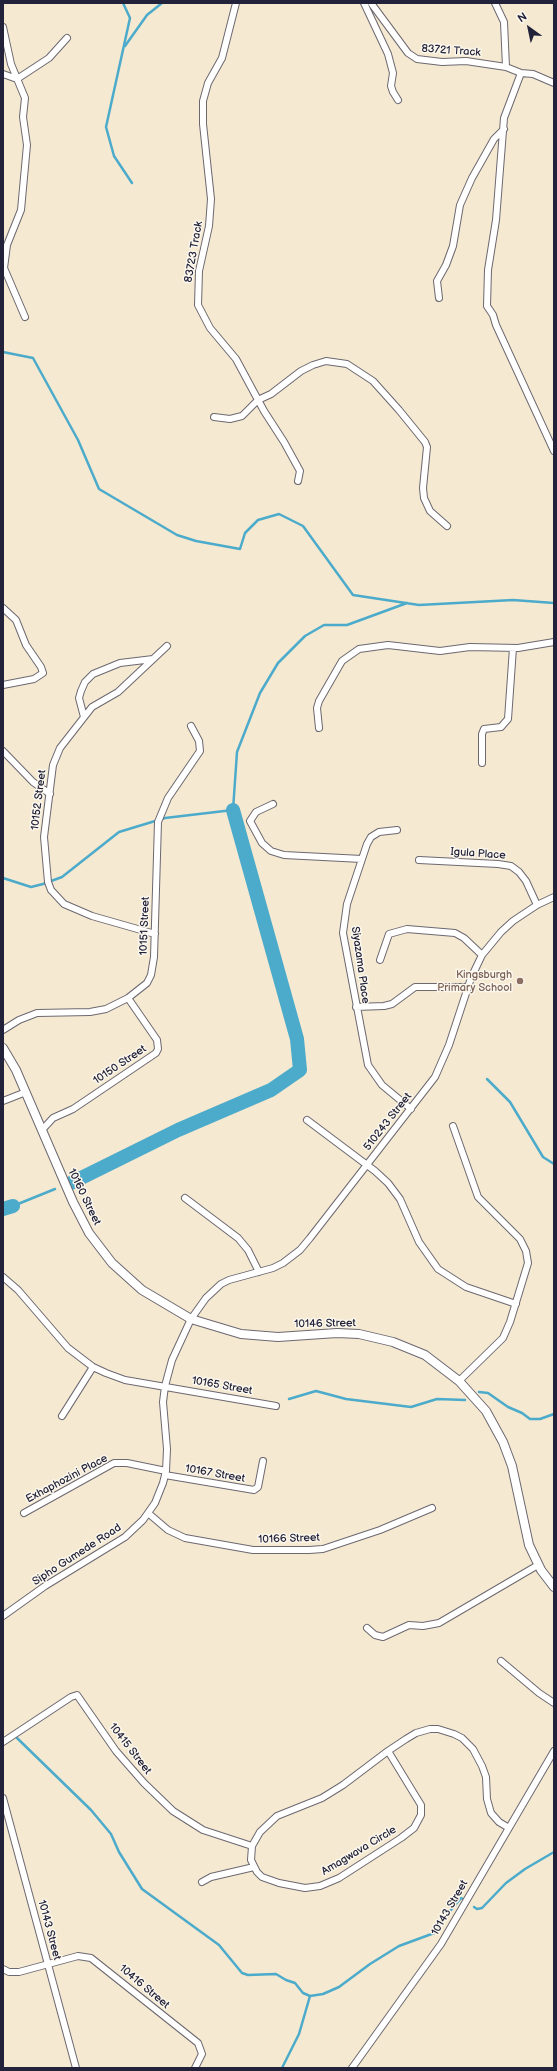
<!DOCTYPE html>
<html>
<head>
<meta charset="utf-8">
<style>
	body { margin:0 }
	#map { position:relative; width:557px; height:2071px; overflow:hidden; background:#f5e9d1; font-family:"Balsamiq Sans",sans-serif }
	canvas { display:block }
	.frame { position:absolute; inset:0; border:4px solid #22223b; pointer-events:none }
	.north { position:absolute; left:509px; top:8px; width:40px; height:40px; -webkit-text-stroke:3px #fbf7ec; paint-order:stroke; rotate:327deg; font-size:11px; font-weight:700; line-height:16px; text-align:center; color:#22223b }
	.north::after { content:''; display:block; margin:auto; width:14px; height:18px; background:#22223b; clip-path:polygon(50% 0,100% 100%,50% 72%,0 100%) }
</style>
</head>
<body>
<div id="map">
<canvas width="557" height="2071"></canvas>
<div class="frame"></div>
<div class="north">N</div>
</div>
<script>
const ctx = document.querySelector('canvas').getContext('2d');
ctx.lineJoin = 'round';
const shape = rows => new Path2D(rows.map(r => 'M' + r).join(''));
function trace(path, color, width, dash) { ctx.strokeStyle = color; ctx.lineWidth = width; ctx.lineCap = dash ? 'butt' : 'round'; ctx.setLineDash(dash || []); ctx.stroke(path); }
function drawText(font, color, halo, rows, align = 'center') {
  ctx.font = font + ' "Balsamiq Sans",sans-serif'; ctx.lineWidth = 3; ctx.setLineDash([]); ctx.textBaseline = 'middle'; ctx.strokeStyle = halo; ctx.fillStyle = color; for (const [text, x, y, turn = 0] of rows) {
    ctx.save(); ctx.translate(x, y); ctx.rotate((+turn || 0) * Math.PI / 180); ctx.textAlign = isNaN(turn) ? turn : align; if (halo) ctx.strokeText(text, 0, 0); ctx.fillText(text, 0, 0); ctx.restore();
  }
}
trace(shape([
	[123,3,130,18,106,127,114,156,132,183],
	[125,46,147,15,162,3],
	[3,352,33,358,78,440,99,489,177,535,196,541,240,549,245,533,258,520,279,514,303,526,353,595,419,605,513,600,554,603],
	[3,878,31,887,43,884,62,877,119,832,165,818,233,810,237,752,260,693,278,663,305,636,324,625,347,625,407,603],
	[487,1079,510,1102,543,1157,554,1164],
	[13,1206,55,1189],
	[479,1392,488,1393,508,1407,522,1413,530,1419,540,1419,554,1414],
	[289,1399,316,1391,346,1399,411,1407,437,1399,465,1400],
	[17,1738,91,1810,111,1834,119,1852,142,1889,219,1945,242,1973,248,1975,276,1974,286,1980,295,1983,303,1993,310,1996,323,1994,339,1987,370,1964,399,1946,437,1932,441,1921],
	[474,1907,477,1909,482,1908,506,1883,525,1869,554,1852],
	[445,1917,461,1898,463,1899],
	[282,2068,299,2034,310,1996]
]), '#4cabcb', 2.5);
trace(shape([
	[71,1183,178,1130,271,1090,300,1070,297,1039,233,810],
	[3,1209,13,1206]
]), '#4cabcb', 14);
const minor = shape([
	[236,3,222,58,208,83,203,101,203,124,211,199,209,226,199,271,198,305,210,328,236,359,264,411,284,442,300,471,298,481],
	[364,3,388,54,393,73,391,86,393,92,398,100],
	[371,3,408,53,417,59,442,62,466,61,506,67,521,73,533,74,554,83],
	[495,3,504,22,506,67],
	[3,27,11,64,25,98,23,117,27,145,21,210,7,245,4,268,25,317],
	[521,73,504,118,496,220,488,270,487,306,493,315,496,325,554,451],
	[3,74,17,79,49,58,67,38],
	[439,298,437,281,446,265,453,246,460,205,472,178,494,139,504,129],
	[214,417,230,419,242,416,258,400,271,394,301,371,313,365,326,361,347,364,373,381,399,410,425,442,427,447,423,488,424,498,430,511,447,526],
	[3,608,16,620,26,645,41,667,43,673,34,679,3,685],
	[84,717,79,698,81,691,85,682,93,674,120,663,153,659],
	[319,728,317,708,319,701,342,661,359,649,388,645,440,651,470,647,518,648,554,642],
	[3,751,33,782,50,794],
	[482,763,482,734,484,729,501,727,508,719,513,648],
	[273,804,256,812,250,821,262,843,271,851,284,855,362,859],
	[397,830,379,832,371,837,367,844,347,904,343,933,368,1065,382,1085,411,1109],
	[419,860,498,864,511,866,519,872,526,881,537,905],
	[155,934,92,916,64,904,51,890,48,882,44,837,53,765,60,748,92,707,118,692,167,646],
	[380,960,389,934,407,929,455,933,464,938,482,955],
	[356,1007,384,1006,392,1004,415,987,467,987],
	[3,1030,19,1020,37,1013,90,1012,106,1009,128,998,147,983,151,975,154,957,158,822,168,798,200,751,199,741,191,726],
	[3,1101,26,1092],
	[307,1120,375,1171,388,1183,400,1199,419,1242,438,1269,466,1287,516,1304],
	[453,1126,478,1197,520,1239,526,1251,528,1263,510,1322,503,1338,459,1381],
	[42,1130,53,1118,73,1109,156,1053,158,1049,157,1040,128,998],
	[185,1198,238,1238,248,1250,259,1272],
	[3,1277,18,1290,68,1348,93,1367,106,1373,125,1380,276,1406],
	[62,1416,93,1367],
	[165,1475,254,1490,258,1487,263,1461],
	[24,1513,114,1463,127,1463,166,1471],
	[148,1513,168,1530,185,1538,253,1550,309,1550,323,1549,380,1530,432,1508],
	[3,1616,45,1586,125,1537,143,1520,155,1503,163,1483,166,1471,167,1449,163,1402,165,1386,172,1360,191,1319,206,1298,221,1284,229,1280,273,1268,283,1263,300,1250,310,1238,435,1077,449,1045,471,978,482,955,501,932,513,921,537,905,554,897],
	[367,1628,375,1635,383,1637,409,1625,423,1626,439,1623,538,1565],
	[501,1661,539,1693,554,1703],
	[3,1742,71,1697,77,1695,116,1751,144,1783,173,1811,203,1830,252,1846],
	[388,1751,421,1805,421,1815,414,1828,401,1838,339,1878,320,1886,305,1888,279,1883,262,1877,257,1872,251,1860,252,1846,260,1832,277,1816,322,1798,343,1785,388,1751,406,1739,416,1733,430,1729,438,1729,454,1734,462,1738,473,1749,482,1766,486,1777,487,1799,491,1813,499,1822,509,1828],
	[3,1798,76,2068],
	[202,1882,211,1877,254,1867],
	[3,1969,9,1972,19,1972,78,1956,91,1958,198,2043,202,2054,195,2068],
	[352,2068,441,1944,554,1751]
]);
const tertiary = shape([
	[3,1048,16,1070,73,1202,89,1233,112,1263,142,1290,191,1319,241,1334,278,1337,337,1333,359,1334,393,1342,425,1355,459,1381,486,1411,503,1442,512,1466,529,1545,541,1570,554,1587]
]);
trace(minor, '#6c6870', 8);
trace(tertiary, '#6c6870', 10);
trace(minor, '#fff', 6);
trace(tertiary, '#fff', 8);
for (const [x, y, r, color] of [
	[520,981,4,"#8d6e63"]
]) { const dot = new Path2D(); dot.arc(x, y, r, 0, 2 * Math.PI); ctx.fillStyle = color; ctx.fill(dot); trace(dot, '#fbf7ec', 1.5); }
drawText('11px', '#22223b', '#fbf7ec', [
	["83721 Track",451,51,4],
	["83723 Track",194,252,-80],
	["10152 Street",39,800,-83],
	["Igula Place",478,854,4],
	["10151 Street",145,926,-88],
	["Siyazama Place",360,965,82],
	["10150 Street",120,1065,-34],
	["510243 Street",388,1122,-52],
	["10160 Street",84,1197,64],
	["10146 Street",325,1324,-1],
	["10165 Street",222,1386,10],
	["10167 Street",215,1474,10],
	["Exhaphozini Place",67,1479,-28],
	["10166 Street",289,1539,-2],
	["Sipho Gumede Road",77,1555,-33],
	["10415 Street",130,1749,52],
	["Amagwava Circle",359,1851,-31],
	["10143 Street",450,1908,-60],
	["10143 Street",49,1930,75],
	["10416 Street",144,1987,40]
]);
drawText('11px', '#785e54', '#fbf7ec', [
	["Kingsburgh",512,975],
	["Primary School",512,988]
], 'right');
</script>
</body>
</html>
